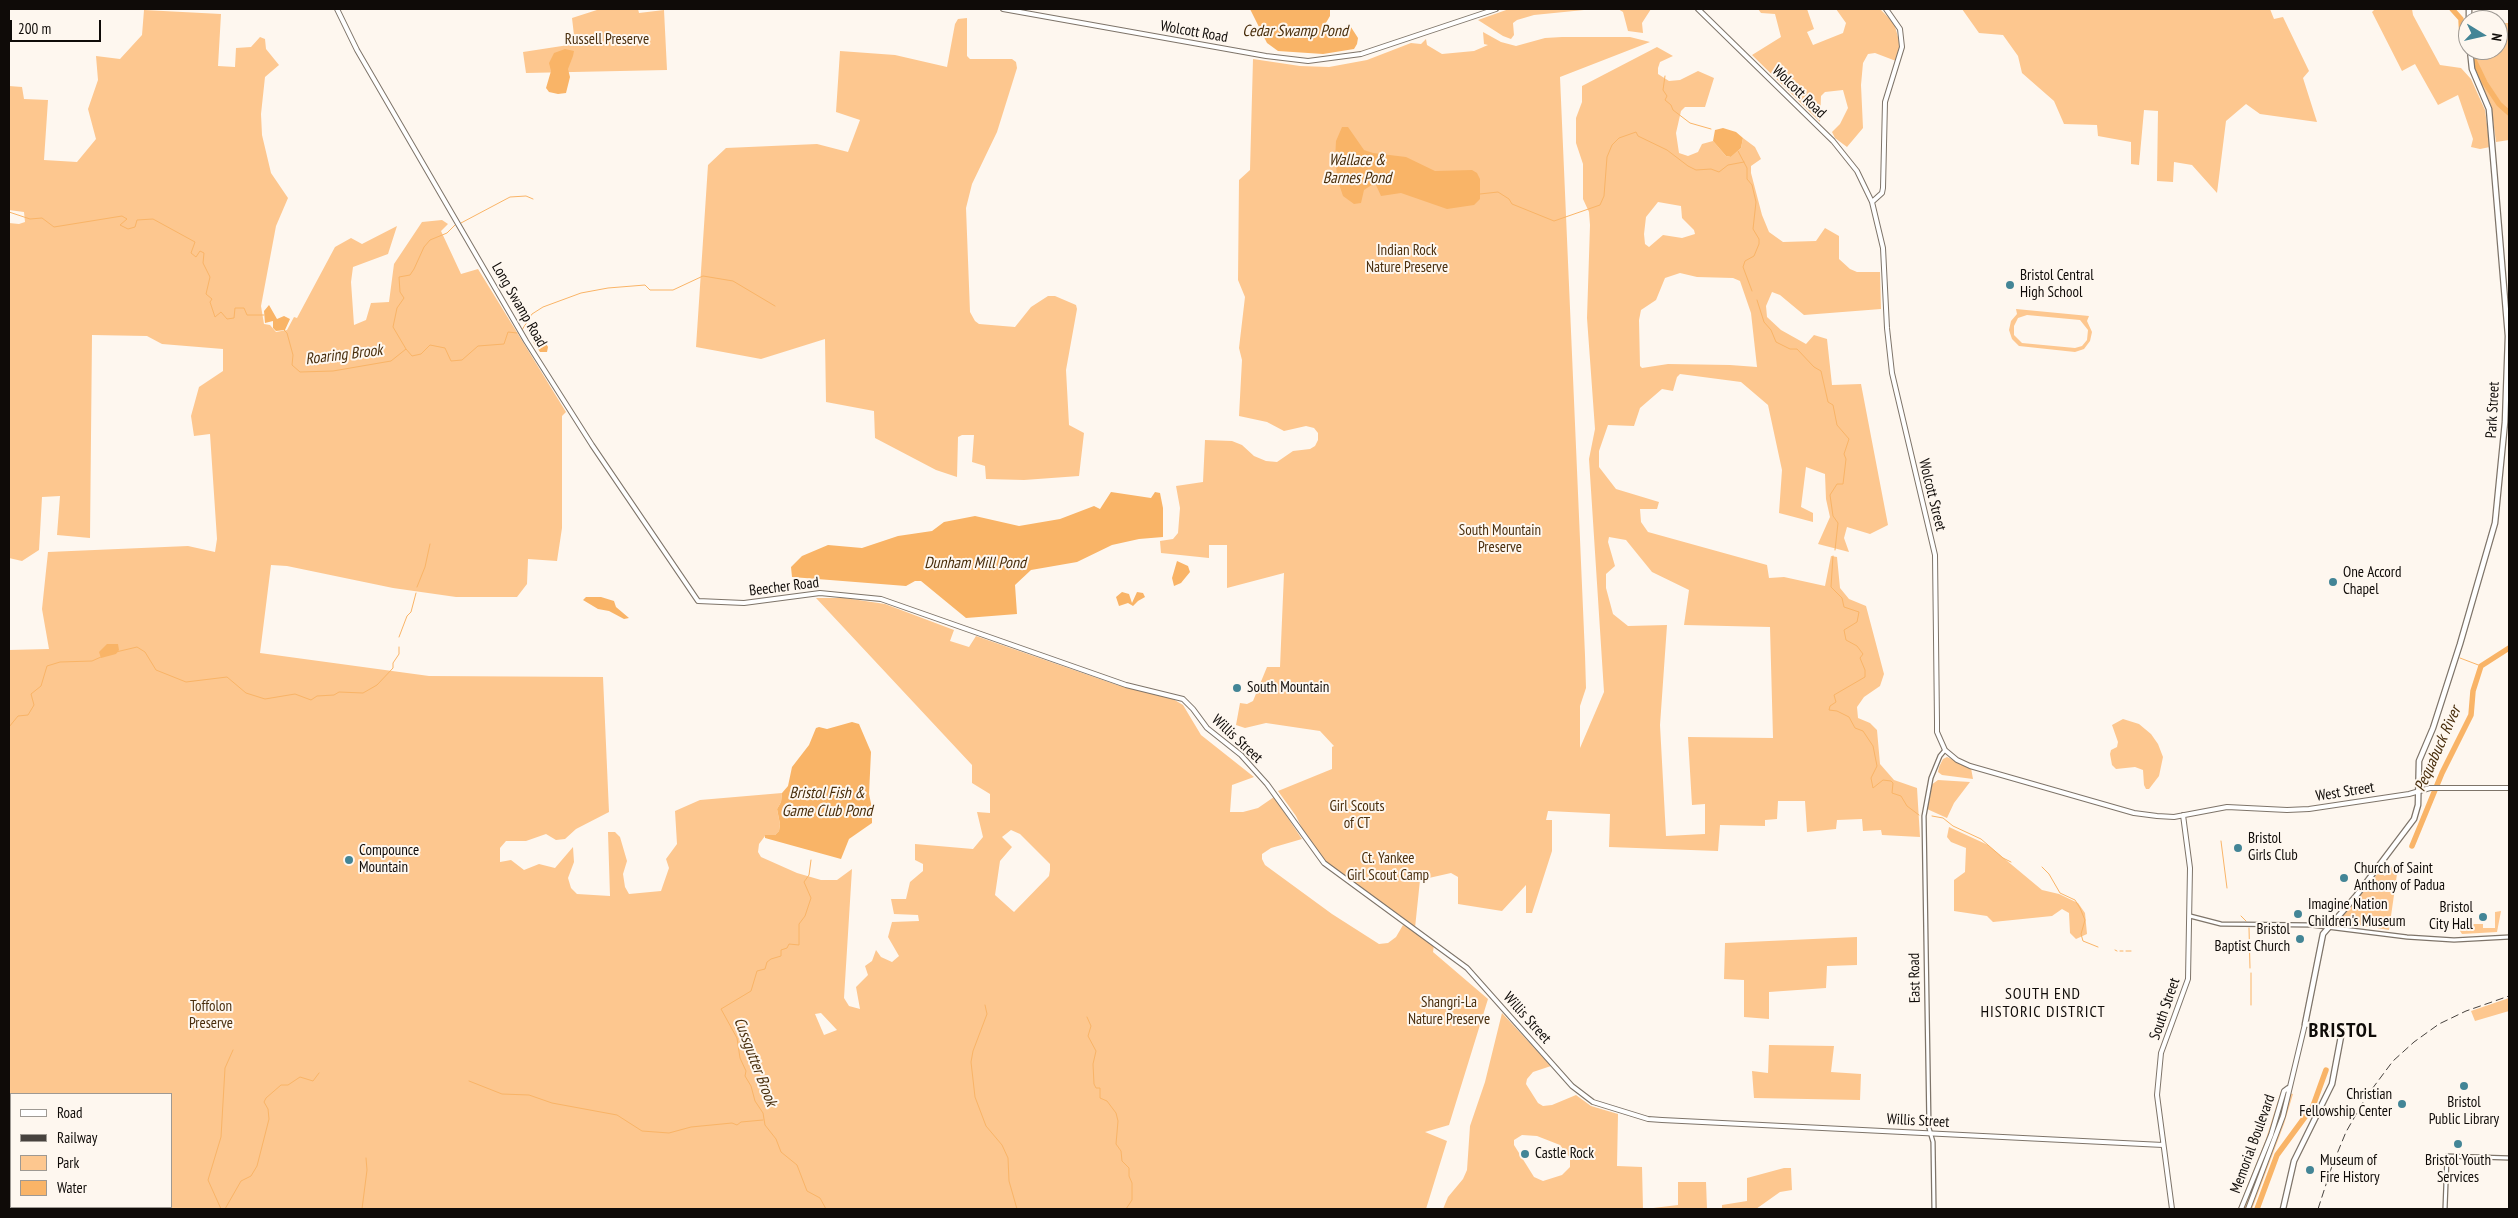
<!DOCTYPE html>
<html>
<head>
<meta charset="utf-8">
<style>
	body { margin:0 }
	#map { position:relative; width:2518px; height:1218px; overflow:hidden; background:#fef7ef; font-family:"PT Sans Narrow",sans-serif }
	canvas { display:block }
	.frame { position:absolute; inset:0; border:10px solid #0f0b08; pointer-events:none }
	.legend { position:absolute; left:10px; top:1093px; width:162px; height:115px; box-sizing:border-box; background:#fef7ef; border:1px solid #9e9993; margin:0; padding:6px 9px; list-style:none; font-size:15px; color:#0f0b08 }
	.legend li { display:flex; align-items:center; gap:10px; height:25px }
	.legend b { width:25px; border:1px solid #9e9993 }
	.north { position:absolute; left:2458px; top:10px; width:50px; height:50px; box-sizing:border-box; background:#fef7ef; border:1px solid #9e9993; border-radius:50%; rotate:99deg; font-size:14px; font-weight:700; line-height:20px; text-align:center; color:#0f0b08 }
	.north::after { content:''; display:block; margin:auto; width:18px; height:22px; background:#438596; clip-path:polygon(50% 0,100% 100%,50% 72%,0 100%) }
	.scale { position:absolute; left:10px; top:20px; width:91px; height:22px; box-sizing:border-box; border:2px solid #0f0b08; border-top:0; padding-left:6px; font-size:15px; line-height:18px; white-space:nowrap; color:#0f0b08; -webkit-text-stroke:4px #fef7ef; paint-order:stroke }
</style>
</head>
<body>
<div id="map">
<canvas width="2518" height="1218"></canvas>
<div class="frame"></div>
<ul class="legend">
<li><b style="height:6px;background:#fff"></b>Road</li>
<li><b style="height:6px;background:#47423e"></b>Railway</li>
<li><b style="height:14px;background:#fdc78f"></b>Park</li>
<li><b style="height:14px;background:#f9b467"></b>Water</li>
</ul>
<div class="north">N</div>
<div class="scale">200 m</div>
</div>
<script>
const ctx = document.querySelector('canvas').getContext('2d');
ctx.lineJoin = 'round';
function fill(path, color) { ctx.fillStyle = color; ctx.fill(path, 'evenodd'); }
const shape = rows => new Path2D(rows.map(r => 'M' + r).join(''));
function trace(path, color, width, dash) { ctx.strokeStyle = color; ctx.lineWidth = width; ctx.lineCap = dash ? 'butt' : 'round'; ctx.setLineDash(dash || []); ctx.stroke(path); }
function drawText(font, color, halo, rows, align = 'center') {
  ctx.font = font + ' "PT Sans Narrow",sans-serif'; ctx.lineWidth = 4; ctx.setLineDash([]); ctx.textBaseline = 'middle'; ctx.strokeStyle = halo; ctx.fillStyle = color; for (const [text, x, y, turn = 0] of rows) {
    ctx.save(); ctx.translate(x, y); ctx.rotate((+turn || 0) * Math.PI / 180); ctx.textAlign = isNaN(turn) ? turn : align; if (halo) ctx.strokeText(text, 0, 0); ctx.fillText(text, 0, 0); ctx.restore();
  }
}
fill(shape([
	[600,9,638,9,639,13,664,10,667,70,526,73,523,52,575,44,572,18],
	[1509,9,1594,9,1534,15,1517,20,1513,23,1514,35,1511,39,1503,36,1478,20],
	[1618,9,1651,9,1642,23,1643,33,1628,31,1623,12],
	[1758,9,1807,9,1814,29,1807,32,1813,45,1843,33,1846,23,1836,9,1880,9,1894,23,1900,44,1896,61,1875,53,1868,54,1863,63,1861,85,1863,128,1847,147,1835,138,1832,132,1840,124,1848,108,1843,90,1825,92,1821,96,1820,122,1752,55,1781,37,1775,14,1761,13],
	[1962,9,2270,9,2274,19,2283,17,2309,71,2303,78,2317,122,2260,114,2246,104,2226,121,2217,193,2192,165,2174,162,2173,182,2157,181,2158,111,2144,110,2139,165,2131,164,2131,142,2098,136,2097,125,2064,124,2054,101,2022,73,2018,56,2003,35,1979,33],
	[2375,9,2412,9,2413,15,2440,65,2461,68,2471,79,2485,110,2490,147,2480,149,2471,147,2473,139,2458,95,2438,105,2415,64,2402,71,2372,12],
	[144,10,221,14,218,66,235,67,236,48,251,47,260,37,265,39,266,49,279,65,265,77,261,114,262,135,271,173,288,198,276,226,261,306,264,324,270,325,276,332,287,330,294,317,297,318,335,247,351,238,362,244,397,226,388,254,353,267,351,282,354,325,366,320,371,303,389,302,394,264,422,222,442,220,448,224,441,231,461,274,478,269,566,412,562,416,562,528,557,561,528,559,527,584,517,597,456,597,393,588,287,566,271,565,260,653,429,676,603,677,609,812,576,829,565,839,556,840,546,834,526,841,506,841,500,848,500,862,511,860,524,870,539,864,555,868,573,847,574,862,568,878,571,888,577,894,610,896,608,832,615,832,620,837,627,861,623,874,625,887,629,894,661,891,669,868,666,859,677,844,675,811,700,800,782,793,781,802,777,809,780,824,779,831,775,835,765,836,759,844,758,852,761,857,797,873,821,880,837,880,852,869,844,998,849,1006,860,1009,856,987,868,975,865,966,872,961,876,950,881,957,892,962,899,956,888,937,892,922,919,921,918,915,894,914,891,899,906,899,910,882,923,871,923,864,915,860,915,844,973,849,983,837,977,812,990,813,990,794,972,783,972,765,816,598,845,598,885,604,954,630,950,641,969,647,976,636,1117,685,1173,699,1183,705,1201,735,1254,777,1232,785,1230,812,1243,812,1258,808,1274,797,1302,839,1271,848,1262,854,1262,859,1265,865,1332,914,1379,944,1388,943,1396,937,1403,925,1434,945,1433,952,1488,999,1449,1125,1425,1132,1447,1141,1426,1209,9,1209,9,650,49,649,42,609,48,552,188,546,215,552,217,539,210,434,194,436,191,416,199,387,223,371,223,349,162,344,147,336,92,335,90,538,57,535,60,496,42,497,39,550,22,561,9,558,9,223,19,224,25,222,24,212,9,210,9,86,22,87,24,99,48,100,44,160,77,162,96,139,88,109,98,80,96,56,120,59,142,35],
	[1011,830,1020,834,1050,864,1050,870,1049,876,1014,912,995,895,1000,861,1012,847,1002,837],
	[821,1013,837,1030,824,1035,815,1014],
	[11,1094,171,1094,171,1207,11,1207],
	[967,18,967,56,970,59,1012,59,1016,62,1017,68,997,132,972,184,966,208,970,312,975,321,979,324,1015,327,1031,307,1048,296,1055,296,1076,305,1077,309,1066,370,1069,425,1084,433,1079,476,1024,480,986,479,985,466,972,462,974,435,962,435,958,437,957,477,936,470,875,438,874,411,826,402,825,339,761,359,696,347,708,165,726,148,817,144,848,152,860,120,836,112,840,51,895,55,947,67,955,24,958,19],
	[2498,23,2509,23,2509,140,2496,142,2491,106,2478,76,2474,50,2498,50],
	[1483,32,1501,42,1516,46,1545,38,1562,37,1630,37,1650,42,1560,77,1585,655,1586,688,1580,706,1580,748,1604,692,1589,459,1595,429,1587,318,1590,225,1589,212,1583,199,1583,164,1576,143,1576,118,1582,102,1582,86,1657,47,1673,56,1660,62,1658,68,1658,74,1669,81,1680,80,1698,71,1714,78,1705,107,1685,107,1681,111,1676,133,1679,153,1688,156,1698,152,1702,144,1713,141,1726,156,1731,157,1741,148,1743,138,1755,147,1761,159,1751,166,1751,173,1762,215,1769,232,1783,242,1816,241,1825,228,1839,236,1839,259,1850,269,1857,272,1880,272,1881,309,1804,315,1780,295,1772,292,1766,306,1767,317,1781,330,1806,344,1814,335,1827,339,1832,385,1861,384,1888,525,1870,534,1847,527,1844,538,1849,552,1818,544,1830,517,1826,499,1825,474,1806,467,1801,507,1813,513,1813,522,1779,513,1782,470,1768,405,1741,382,1680,374,1677,377,1673,391,1662,389,1640,408,1634,426,1608,425,1599,451,1599,467,1616,489,1659,502,1657,509,1640,509,1641,522,1648,532,1767,565,1769,578,1784,577,1825,586,1831,556,1837,557,1840,588,1849,599,1866,606,1884,674,1880,686,1864,697,1857,707,1858,718,1870,723,1877,730,1880,764,1894,780,1917,788,1920,837,1882,835,1881,830,1863,831,1862,819,1837,820,1836,829,1807,832,1805,801,1778,801,1777,819,1765,820,1765,826,1720,825,1718,851,1609,847,1610,814,1548,811,1546,820,1552,820,1552,851,1532,913,1526,913,1526,885,1502,911,1458,904,1458,877,1451,873,1420,880,1415,928,1322,860,1306,837,1296,816,1278,791,1332,769,1332,747,1334,746,1320,731,1266,723,1245,728,1236,725,1240,703,1247,704,1253,701,1267,667,1280,667,1284,573,1227,588,1227,545,1209,545,1209,558,1161,553,1160,541,1173,539,1178,533,1180,508,1176,486,1203,482,1205,440,1232,441,1242,445,1254,456,1266,461,1277,462,1293,451,1310,449,1315,446,1318,440,1318,433,1314,428,1306,426,1284,431,1267,422,1239,416,1242,360,1239,348,1245,297,1238,280,1239,180,1250,170,1253,59,1300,66,1329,67,1367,60,1411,43,1421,44,1426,39,1427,45,1442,54,1474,51,1488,45,1484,44],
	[1658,202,1681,206,1682,218,1694,230,1695,234,1682,238,1663,235,1649,247,1645,244,1644,234,1646,217],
	[1680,273,1697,277,1733,278,1740,281,1751,313,1757,367,1730,365,1668,364,1642,368,1640,366,1639,320,1641,310,1656,300,1665,278],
	[1609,537,1626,540,1652,572,1689,590,1684,625,1770,627,1773,738,1688,737,1692,805,1705,804,1705,834,1666,836,1660,725,1667,625,1628,626,1613,614,1606,588,1606,574,1615,566,1608,542],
	[2016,309,2089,316,2087,321,2092,332,2090,341,2084,349,2075,352,2019,346,2012,339,2009,330,2011,321,2017,314],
	[2027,315,2080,320,2088,330,2087,340,2082,346,2075,348,2022,343,2014,335,2014,326,2018,318],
	[2123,719,2139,724,2151,734,2158,744,2163,757,2159,776,2149,789,2146,789,2144,785,2143,770,2135,767,2116,769,2112,765,2110,754,2111,750,2117,747,2118,742,2112,725],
	[1947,757,1971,768,1973,779,1942,775,1938,772,1939,767,1943,759],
	[1938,780,1970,782,1954,803,1947,818,1927,809,1931,785],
	[1949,827,1988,845,2042,890,2059,894,2078,903,2085,913,2087,934,2076,939,2070,933,2069,913,2062,909,2052,916,1993,922,1987,916,1954,911,1954,880,1965,872,1966,848,1951,842,1947,837],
	[2394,864,2398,867,2389,930,2341,922,2341,917,2379,872,2385,876],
	[2501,911,2497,932,2462,934,2460,931,2460,929,2468,929,2469,924,2483,924,2483,928,2495,928,2495,912],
	[1857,937,1857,965,1827,966,1826,988,1769,992,1769,1019,1744,1017,1744,980,1724,979,1725,943],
	[2509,998,2509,1011,2475,1021,2471,1011],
	[1502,1013,1551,1066,1533,1072,1527,1079,1526,1084,1538,1103,1543,1106,1552,1105,1576,1095,1591,1106,1618,1114,1617,1166,1642,1167,1643,1209,1443,1209,1448,1197,1463,1179,1467,1170,1470,1126,1485,1082],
	[1522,1135,1537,1136,1560,1145,1570,1158,1570,1167,1562,1175,1543,1181,1534,1177,1514,1145,1514,1140],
	[1769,1045,1834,1046,1831,1072,1861,1074,1860,1100,1754,1098,1752,1071,1768,1073],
	[2281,1091,2293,1094,2284,1124,2252,1209,2238,1209,2266,1139],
	[1784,1168,1791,1168,1792,1190,1780,1192,1756,1209,1722,1209,1722,1205,1747,1201,1747,1178],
	[1678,1182,1706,1182,1707,1209,1645,1209,1678,1205]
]), '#fdc78f');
fill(shape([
	[1250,9,1330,9,1330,16,1324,26,1328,37,1331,37,1349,24,1358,38,1357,44,1354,49,1323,54,1278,51,1267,43],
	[565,49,574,51,573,56,568,69,570,77,566,93,558,94,549,92,546,88,551,71,549,63,554,53],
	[1342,127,1348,127,1364,150,1373,153,1406,157,1435,171,1472,170,1477,173,1480,179,1480,199,1474,205,1447,209,1401,193,1381,196,1376,185,1373,184,1364,190,1361,203,1354,204,1343,196,1338,181,1335,160,1336,141],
	[1723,128,1736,132,1743,138,1741,148,1731,157,1726,156,1713,141,1715,130],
	[269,305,277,319,284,316,290,319,285,330,276,331,273,328,273,321,265,323,264,311],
	[540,333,548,347,547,352,540,352,533,342,534,336],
	[1111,492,1151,498,1155,492,1160,493,1163,508,1163,537,1139,539,1112,545,1077,562,1031,570,1015,585,1017,614,966,618,921,581,915,581,906,586,792,577,791,567,802,556,828,545,862,548,898,536,932,531,944,522,975,516,1019,526,1060,519,1094,506,1100,509],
	[1177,561,1188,566,1190,572,1181,583,1174,586,1172,578],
	[1122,592,1129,594,1132,603,1137,592,1143,593,1145,597,1138,601,1133,606,1128,603,1119,606,1116,597],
	[586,597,601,597,614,601,616,607,629,618,624,619,609,611,598,609,583,600],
	[107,644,118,644,119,650,116,654,101,658,99,652],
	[852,722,859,724,871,752,869,794,872,808,872,823,849,839,841,859,765,838,765,835,775,835,779,831,780,824,777,809,781,802,782,793,788,786,792,767,809,745,816,728,819,727,827,729]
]), '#f9b467');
trace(shape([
	[1665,76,1663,90,1667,96,1665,100,1671,105,1673,110,1690,123,1711,129],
	[1738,151,1747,168,1747,179,1752,185,1756,202,1753,229,1759,239,1759,244,1754,256,1745,261,1743,267,1752,291],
	[1480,194,1498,192,1509,199,1512,204,1554,221,1600,205,1604,196,1607,157,1612,145,1619,138,1636,132,1638,136,1667,150,1688,166,1696,170,1711,169,1719,172,1728,165,1744,162],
	[9,212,30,219,42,218,54,227,122,216,127,219,120,225,128,229,135,227,137,220,153,219,195,242,191,253,196,257,200,251,204,253,203,263,210,277,206,294,212,299,210,302,215,317,221,312,227,319,234,318,235,308,244,308,247,315,264,315],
	[461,223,510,197,526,196,533,199],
	[1757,300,1764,322,1771,330,1776,342,1790,349,1797,349,1814,367,1821,371,1828,402,1833,405,1837,425,1849,439,1844,454,1846,459,1843,484,1837,484,1830,495,1833,516,1838,523,1835,550],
	[283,329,287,333,293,355,292,365,300,372,333,371,391,361,406,349,412,356,421,354,430,345,445,348,451,361,462,360,478,346,504,344,508,332,517,333],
	[522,330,532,314,543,307,581,293,608,288,645,285,650,290,673,290,703,276,733,281,775,306],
	[406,349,393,327,397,308,404,298,400,292,399,277,410,275,414,269,424,247,430,240,447,233,455,225],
	[1833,556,1831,587,1842,598,1844,607,1859,612,1857,622,1844,630,1846,640,1857,646,1863,654,1860,658,1865,670,1865,677,1834,695,1836,702,1830,706,1829,710,1837,711,1849,717,1855,728,1863,731,1873,746,1877,766,1871,778,1873,788,1883,780,1891,781,1893,783,1892,793,1901,796,1907,806,1919,815],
	[417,587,425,567,430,544],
	[399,637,407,616,411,612,416,593],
	[116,652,137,647,145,652,156,670,186,682,227,677,246,693,265,699,295,694,311,700,317,696,334,695,339,692,363,693,377,685,393,668,393,663,399,654,399,647],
	[2460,658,2481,666],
	[9,727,18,716,28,715,34,705,31,694,41,686,47,666,60,662,92,661,101,657],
	[1932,816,1943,818,1953,826,1981,839,2003,858,2011,862],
	[2221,841,2227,888],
	[811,860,809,875,804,882,811,898,805,916,799,924,799,945,789,944,787,948,781,950,781,956,771,959,767,962,765,969,757,971,751,991,721,1009,737,1038,740,1058,746,1071,745,1076,751,1086,755,1101,763,1113,765,1125,776,1139,781,1152,797,1165,807,1191,820,1198,826,1209],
	[2042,867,2049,874,2060,893,2075,900,2080,908,2085,920,2081,934,2083,941,2098,947],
	[2241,916,2246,921],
	[2249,928,2250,968],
	[2115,950,2117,951],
	[2120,951,2123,951],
	[2126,951,2131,951],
	[985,1005,987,1014,973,1051,971,1062,975,1097,986,1126,1002,1145,1008,1158,1009,1181,1017,1209],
	[2251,1005,2251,973],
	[1087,1017,1091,1026,1088,1036,1096,1051,1093,1064,1094,1084,1096,1088,1100,1088,1100,1098,1107,1101,1116,1113,1118,1121,1116,1144,1121,1151,1122,1161,1129,1168,1129,1176,1132,1183,1132,1200,1126,1209],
	[469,1081,502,1094,529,1095,552,1103,617,1115,642,1131,669,1133,691,1127,732,1123,737,1125,741,1122,763,1120],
	[221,1209,208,1180,221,1137,225,1068,233,1050],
	[225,1209,241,1181,251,1176,257,1166,269,1119,268,1109,264,1102,266,1098,281,1085,288,1085,300,1077,313,1081,319,1073],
	[362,1209,367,1170,366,1158]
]), '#f9b467', 1);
trace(shape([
	[2452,9,2461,19,2462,39,2468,50],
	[2470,52,2485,83,2499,104,2509,113],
	[2412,846,2442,773,2471,715,2473,691,2481,666,2509,648],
	[2257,1209,2277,1155,2313,1106,2326,1070]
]), '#f9b467', 5.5);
const minor = shape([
	[2190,916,2221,924,2311,925,2407,937,2454,940,2509,937],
	[1934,1209,1933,1142,1929,1128,1924,816,1931,778,1940,756,1945,750],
	[2445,1209,2447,1156,2509,1158]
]);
const major = shape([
	[337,9,357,50,526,341,592,445,698,601,744,603,820,593,881,599,1126,685,1183,699,1193,709,1207,728,1241,755,1267,784,1324,863,1467,968,1572,1086,1593,1102,1648,1119,1662,1120,2163,1145],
	[1003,9,1266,56,1308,61,1361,54,1496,9],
	[1698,9,1833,141,1857,171,1872,202,1883,248,1887,328,1892,373,1935,555,1937,722,1937,732,1945,750,1957,760,1970,766,2134,813,2157,816,2174,817,2227,807,2287,810,2309,809,2409,794,2430,788,2509,788],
	[1872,202,1882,193,1883,188,1885,102,1902,47,1900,29,1886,9],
	[2172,1209,2157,1095,2161,1053,2188,979,2190,868,2183,815],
	[2241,1209,2271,1135,2284,1091,2288,1088],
	[2248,1209,2283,1116,2305,1024]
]);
const highway = shape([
	[2469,20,2469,9],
	[2283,1209,2294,1161,2332,1084,2342,1031,2305,1024,2323,934,2356,896,2414,819,2418,805,2419,761,2433,728,2460,644,2495,523,2505,422,2508,336,2489,109,2472,69,2470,50]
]);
trace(minor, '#7e7469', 5.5);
trace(major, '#7e7469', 6);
trace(highway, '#7e7469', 7);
trace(minor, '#fff', 3);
trace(major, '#fff', 4);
trace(highway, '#fff', 4.5);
trace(shape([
	[2318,1209,2332,1166,2346,1132,2366,1097,2393,1061,2414,1042,2439,1024,2466,1011,2509,996]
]), '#47423e', 1, [8, 4]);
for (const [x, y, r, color] of [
	[2010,285,5,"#438596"],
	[2333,582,5,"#438596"],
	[1237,688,5,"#438596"],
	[2238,848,5,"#438596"],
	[349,860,5,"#438596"],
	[2344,878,5,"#438596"],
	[2298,914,5,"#438596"],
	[2483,917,5,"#438596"],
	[2300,939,5,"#438596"],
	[2464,1086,5,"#438596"],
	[2402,1104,5,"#438596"],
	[2458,1144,5,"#438596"],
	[1525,1154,5,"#438596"],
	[2310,1170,5,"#438596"]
]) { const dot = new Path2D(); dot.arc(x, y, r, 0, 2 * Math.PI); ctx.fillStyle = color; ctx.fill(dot); trace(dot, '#fef7ef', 2); }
drawText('15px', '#0f0b08', '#fef7ef', [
	["Wolcott Road",1194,32,10],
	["Wolcott Road",1799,92,44],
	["Long Swamp Road",519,305,60],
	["Park Street",2493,410,-87],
	["Wolcott Street",1932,495,76],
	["Beecher Road",784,587,-7],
	["Willis Street",1237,739,43],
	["West Street",2345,792,-9],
	["East Road",1915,978,-91],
	["South Street",2165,1009,-71],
	["Willis Street",1527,1018,48],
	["Willis Street",1918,1121,3],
	["Memorial Boulevard",2253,1144,-70]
]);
drawText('15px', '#4a2e0d', '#fef7ef', [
	["Russell Preserve",607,40],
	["Indian Rock",1407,251],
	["Nature Preserve",1407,268],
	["South Mountain",1500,531],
	["Preserve",1500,548],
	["Girl Scouts",1357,807],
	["of CT",1357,824],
	["Ct. Yankee",1388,859],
	["Girl Scout Camp",1388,876],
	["Shangri-La",1449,1003],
	["Nature Preserve",1449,1020],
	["Toffolon",211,1007],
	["Preserve",211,1024]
]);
drawText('15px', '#0f0b08', '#fef7ef', [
	["Bristol Central",2020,276],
	["High School",2020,293],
	["One Accord",2343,573],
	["Chapel",2343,590],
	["South Mountain",1247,688],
	["Bristol",2248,839],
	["Girls Club",2248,856],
	["Compounce",359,851],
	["Mountain",359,868],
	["Church of Saint",2354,869],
	["Anthony of Padua",2354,886],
	["Imagine Nation",2308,905],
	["Children's Museum",2308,922],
	["Bristol",2473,908,"right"],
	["City Hall",2473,925,"right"],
	["Bristol",2290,930,"right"],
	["Baptist Church",2290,947,"right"],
	["Christian",2392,1095,"right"],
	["Fellowship Center",2392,1112,"right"],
	["Bristol",2464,1103,"center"],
	["Public Library",2464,1120,"center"],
	["Castle Rock",1535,1154],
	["Museum of",2320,1161],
	["Fire History",2320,1178],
	["Bristol Youth",2458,1161,"center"],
	["Services",2458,1178,"center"]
], 'left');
drawText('italic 16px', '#492e0c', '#fef7ef', [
	["Cedar Swamp Pond",1295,31],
	["Wallace &",1357,160],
	["Barnes Pond",1357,178],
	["Roaring Brook",344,355,-7],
	["Dunham Mill Pond",975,563],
	["Pequabuck River",2438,749,-66],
	["Bristol Fish &",827,793],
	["Game Club Pond",827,811],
	["Cussgutter Brook",755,1062,69]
]);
ctx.letterSpacing = '1px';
drawText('16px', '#0f0b08', '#fef7ef', [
	["SOUTH END",2043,994],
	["HISTORIC DISTRICT",2043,1012]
]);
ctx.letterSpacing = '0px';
ctx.letterSpacing = '1px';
drawText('bold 20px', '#0f0b08', '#fef7ef', [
	["BRISTOL",2343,1031]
]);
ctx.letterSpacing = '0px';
</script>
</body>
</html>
